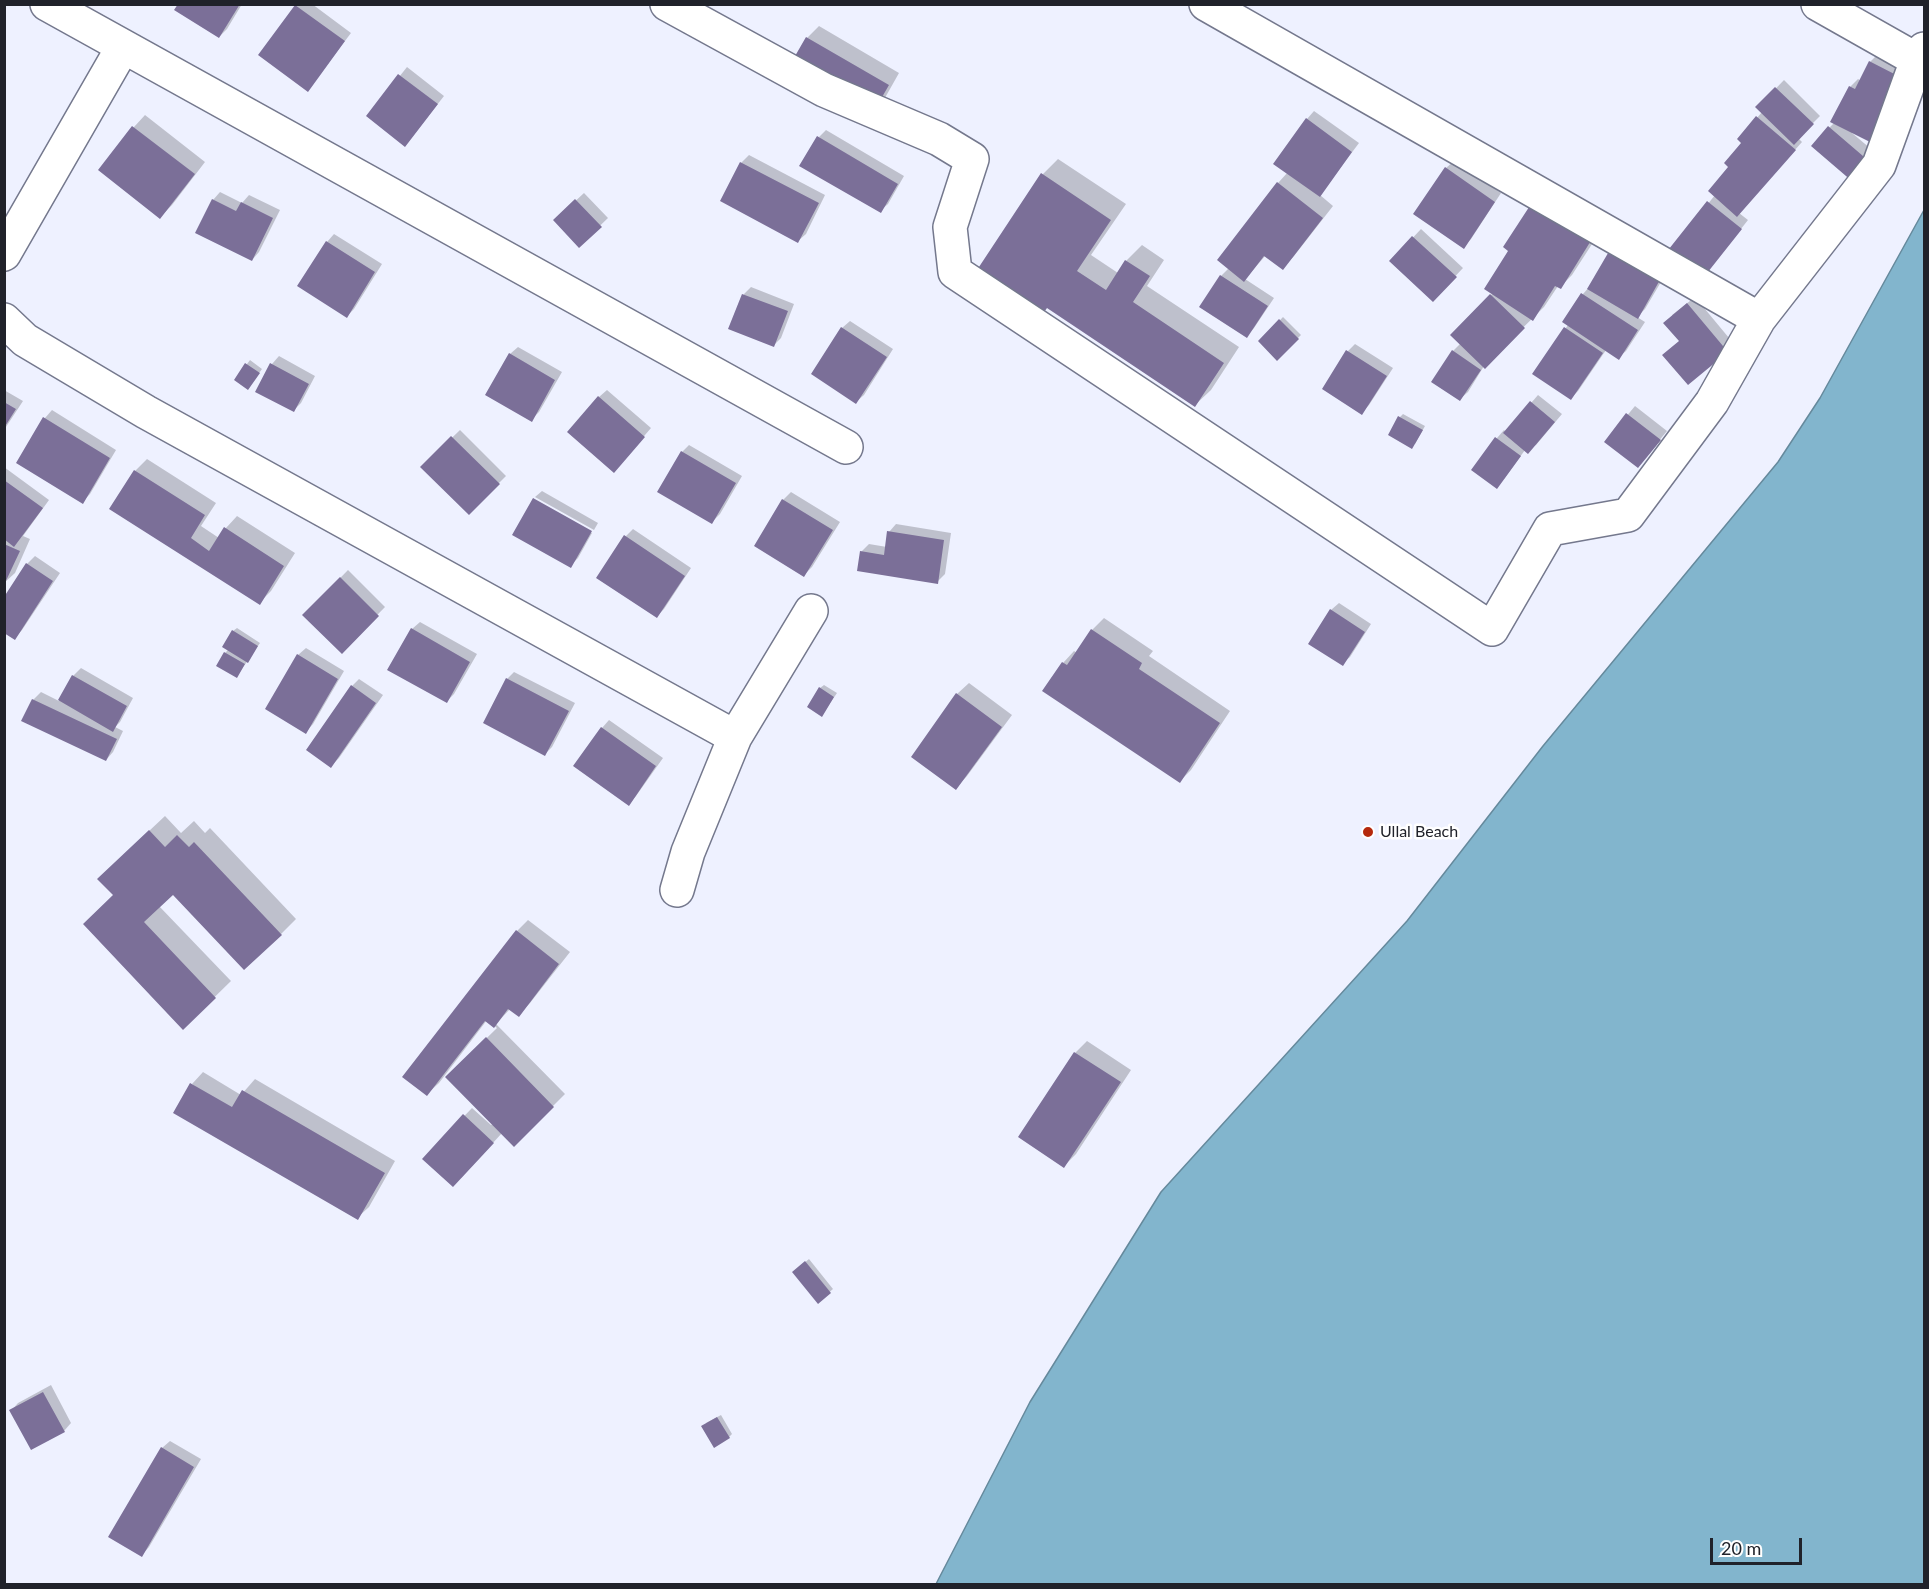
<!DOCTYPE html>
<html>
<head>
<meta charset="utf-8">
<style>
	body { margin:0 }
	#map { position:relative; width:1929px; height:1589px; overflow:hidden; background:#eef1ff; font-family:Lato,sans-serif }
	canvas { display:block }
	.frame { position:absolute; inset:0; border:6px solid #20222a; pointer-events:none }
	.scale { position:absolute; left:1710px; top:1538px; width:92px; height:27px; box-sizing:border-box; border:3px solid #20222a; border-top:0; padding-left:8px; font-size:18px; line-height:21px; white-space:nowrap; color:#20222a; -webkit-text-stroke:4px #fff; paint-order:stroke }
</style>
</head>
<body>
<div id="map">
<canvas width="1929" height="1589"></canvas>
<div class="frame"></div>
<div class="scale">20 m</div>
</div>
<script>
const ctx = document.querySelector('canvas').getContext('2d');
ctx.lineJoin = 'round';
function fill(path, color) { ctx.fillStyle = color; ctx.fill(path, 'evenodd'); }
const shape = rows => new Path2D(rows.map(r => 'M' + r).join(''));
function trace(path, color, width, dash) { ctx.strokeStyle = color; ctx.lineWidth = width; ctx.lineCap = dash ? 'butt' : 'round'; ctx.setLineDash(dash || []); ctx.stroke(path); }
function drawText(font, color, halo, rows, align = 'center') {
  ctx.font = font + ' Lato,sans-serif'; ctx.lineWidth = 5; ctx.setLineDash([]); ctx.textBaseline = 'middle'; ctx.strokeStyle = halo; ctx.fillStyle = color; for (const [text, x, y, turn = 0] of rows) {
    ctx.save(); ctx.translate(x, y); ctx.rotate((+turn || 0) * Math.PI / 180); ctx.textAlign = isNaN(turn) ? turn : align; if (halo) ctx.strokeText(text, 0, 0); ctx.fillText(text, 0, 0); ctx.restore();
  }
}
const water = shape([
	[1924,210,1924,1584,936,1584,1030,1402,1161,1192,1407,921,1543,746,1778,462,1820,398,1924,210]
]);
fill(water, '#82b5cd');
trace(water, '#65899c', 1.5);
fill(shape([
	[179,4,242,4,227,29,219,37],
	[297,4,312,4,351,33,308,90,260,55],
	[819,26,899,73,877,112,785,76,807,38],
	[1878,54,1915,73,1852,133,1877,154,1861,173,1829,128,1834,123,1850,87,1858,79,1861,81,1870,62],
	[407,67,444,96,412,137,368,116],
	[1784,80,1820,116,1798,138,1802,142,1739,213,1748,220,1707,272,1668,254,1715,195,1743,143,1739,139,1762,112,1758,107],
	[1314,111,1359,143,1320,195,1333,206,1294,256,1283,268,1266,255,1245,279,1274,298,1254,328,1247,336,1221,276,1229,268,1278,183,1288,172,1307,119],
	[145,115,205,162,172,205,160,217,100,170,134,127],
	[826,130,904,176,888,204,880,211,819,137],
	[749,155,825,195,806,234,798,241,741,163],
	[1058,159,1126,204,1091,255,1118,273,1126,261,1142,245,1164,260,1147,286,1239,347,1211,390,1195,405,1048,307,1043,174],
	[1454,161,1501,193,1471,239,1463,247,1446,168],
	[220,192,242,203,249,195,280,210,259,252,252,260,213,200],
	[584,193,608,218,579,246,555,220],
	[1603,227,1572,275,1560,287,1558,286,1544,307,1484,366,1468,392,1460,399,1453,351,1461,343,1452,335,1493,293],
	[1421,229,1463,268,1433,300,1391,261],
	[334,234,382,264,354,309,347,316,327,242],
	[1668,270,1645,309,1637,317,1645,322,1626,351,1618,358,1606,350,1578,391,1571,398,1534,373,1568,325,1564,322,1583,294,1590,286],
	[751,287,794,304,781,338,774,345,730,328,744,294],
	[1695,297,1734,344,1727,351,1680,341,1672,315],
	[1283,317,1301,335,1277,359,1260,341],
	[850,321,893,349,864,395,856,402,842,328],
	[1355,344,1393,368,1369,405,1361,413,1348,351],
	[518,347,562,372,539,412,531,420,510,354],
	[279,356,315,376,301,403,293,411,272,364],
	[250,360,262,369,251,384,236,379],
	[4,390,23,401,4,430],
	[607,390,651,428,621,463,599,397],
	[1538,395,1562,414,1536,445,1525,450,1504,479,1473,470,1497,438,1504,430,1506,432],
	[1635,406,1667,431,1638,466,1606,441],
	[52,410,116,450,90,494,82,502,18,463,45,418],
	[1403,414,1425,426,1415,444,1400,417],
	[460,430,506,476,469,513,422,467],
	[689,445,742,476,720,514,712,522,682,452],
	[147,459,216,503,201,526,219,538,226,528,237,516,295,553,271,591,259,603,111,509,135,471],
	[4,467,49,500,23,536,30,539,15,573,4,583],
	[542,491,598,523,594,530,535,497],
	[791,492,840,522,812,567,804,575,756,545,783,500],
	[534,498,534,500,592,533,578,558,570,566,514,535],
	[896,524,951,533,945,574,937,582,861,552,869,544,887,547,889,532],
	[633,529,691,568,664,609,657,616,626,536],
	[35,556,60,573,22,630,15,638,27,564],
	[348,570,385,607,342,651,304,615],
	[1339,603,1371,624,1350,657,1342,664,1331,610],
	[1104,618,1153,651,1149,656,1230,711,1191,770,1180,781,1063,663,1074,651,1077,653,1092,630],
	[420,622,477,654,454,694,447,701,412,629],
	[237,628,260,643,237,676,225,653,229,649,233,631],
	[306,648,344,671,313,724,306,732,298,655],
	[81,668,133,698,120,722,115,727,123,731,113,752,106,760,33,700,41,692,59,701,73,676],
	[514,672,575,703,552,747,545,754,507,679],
	[359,679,383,695,339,758,331,766,352,686],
	[969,683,1012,715,967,776,956,788,957,694],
	[824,685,837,693,822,715,820,688],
	[609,720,663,758,636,796,629,804,602,728],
	[165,816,181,833,194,821,205,833,210,828,296,919,281,934,173,893,159,906,231,981,183,1028,115,895,115,863],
	[528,920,570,952,530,1003,518,1015,510,1009,496,1024,565,1094,514,1145,502,1133,461,1178,424,1158,472,1108,491,1125,493,1124,447,1077,497,1028,487,1020,439,1083,427,1094,517,931],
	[1087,1041,1131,1070,1076,1154,1064,1166,1020,1137,1075,1053],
	[203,1072,241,1095,255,1079,395,1161,369,1207,357,1218,192,1084],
	[809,1259,833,1289,818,1302,797,1269],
	[51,1385,71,1423,64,1431,11,1411,18,1403],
	[721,1415,732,1434,729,1437,706,1423],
	[170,1441,201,1459,149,1547,142,1555,162,1448]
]), '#0003');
fill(shape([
	[178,4,240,4,219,38,174,10],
	[295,5,345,41,308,92,258,55],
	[806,37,889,85,866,125,783,77],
	[1869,61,1908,81,1876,145,1830,122,1849,86,1855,89],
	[398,74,438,104,405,147,366,116],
	[1775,87,1814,124,1794,145,1755,107],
	[1756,116,1796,150,1737,217,1708,191,1728,167,1724,163,1741,143,1737,139],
	[1306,118,1352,152,1320,197,1273,164],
	[132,126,195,174,160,219,98,170],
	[1828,126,1870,162,1853,182,1811,146],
	[817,136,898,184,881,213,799,166],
	[740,162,819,203,798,243,720,201],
	[1445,167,1495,202,1464,249,1413,214],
	[1041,173,1111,220,1077,271,1106,290,1125,260,1150,276,1133,302,1224,363,1195,407,1047,308,1042,315,977,270],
	[1277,182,1323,218,1283,270,1264,256,1244,282,1217,260],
	[212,199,236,211,241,202,273,218,252,261,195,233],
	[575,199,602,227,579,248,553,220],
	[1533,201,1592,239,1561,289,1555,286,1533,321,1484,289,1508,251,1503,247],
	[1707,201,1742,229,1700,282,1665,254],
	[1412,236,1457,277,1433,302,1389,261],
	[326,241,375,272,347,318,297,286],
	[1611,248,1661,278,1638,319,1587,289],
	[1220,275,1268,306,1247,338,1199,307],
	[1581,293,1638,330,1619,360,1562,322],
	[742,294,788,311,774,347,728,329],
	[1490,294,1525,328,1485,369,1450,335],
	[1687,303,1728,352,1688,385,1662,355,1679,341,1663,323],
	[1279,319,1299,339,1277,361,1258,341],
	[841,327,887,357,856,404,811,374],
	[1564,327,1603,353,1571,400,1532,374],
	[1346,350,1387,376,1362,415,1322,389],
	[1452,350,1481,370,1460,401,1431,382],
	[509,353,555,380,532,422,485,395],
	[245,363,260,373,248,390,234,380],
	[270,363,309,384,294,412,255,392],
	[598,396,645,437,614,473,567,432],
	[1530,401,1555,422,1528,454,1503,433],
	[4,402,16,409,4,428],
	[1626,413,1661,440,1638,468,1604,442],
	[1398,416,1423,430,1412,449,1388,435],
	[43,417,110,458,83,504,16,463],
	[451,436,500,484,469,515,420,467],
	[1495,437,1521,456,1497,489,1471,470],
	[681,451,736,483,712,524,657,492],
	[134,470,205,515,191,538,209,551,224,527,284,566,260,605,109,509],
	[4,480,43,508,14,547,4,539],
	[533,498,592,531,571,568,512,535],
	[782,499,833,530,804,577,754,546],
	[887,531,944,540,938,584,857,571,860,551,884,555],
	[624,535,685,576,657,618,596,578],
	[4,544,20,551,4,585],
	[26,563,53,581,15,640,4,633,4,597],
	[340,577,379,616,342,654,302,615],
	[1330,609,1365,632,1343,666,1308,644],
	[411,628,470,662,447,703,387,670],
	[1091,629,1142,663,1139,669,1220,723,1180,783,1042,691,1062,662,1067,665],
	[232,630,258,646,248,663,222,647],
	[224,652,245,664,237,678,216,666],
	[297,654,338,679,306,734,265,709],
	[72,675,127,706,113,732,58,700],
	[506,678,569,711,545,756,483,723],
	[351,685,376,703,331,768,306,750],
	[819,687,834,697,822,717,807,707],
	[956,693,1002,727,956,790,911,757],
	[32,699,117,739,106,761,21,721],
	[601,727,656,766,629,806,573,766],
	[149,830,165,847,177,835,189,847,194,842,282,935,244,970,173,895,144,922,216,998,183,1030,83,924,113,895,97,879],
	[516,930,559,964,519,1017,508,1009,494,1028,485,1021,427,1096,402,1077],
	[486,1037,554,1107,514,1147,445,1077],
	[1074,1052,1121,1082,1064,1168,1018,1137],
	[190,1083,232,1107,242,1090,385,1173,358,1220,173,1113],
	[463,1114,494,1143,453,1187,422,1159],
	[805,1261,831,1293,818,1304,792,1272],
	[43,1392,65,1432,31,1450,9,1410],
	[717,1417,730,1438,714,1448,701,1426],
	[161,1447,194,1467,142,1557,108,1537]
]), '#7b6f98');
const minor = shape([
	[47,4,846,447],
	[667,4,824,90,939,139,972,159,950,227,955,272,1492,629,1550,529,1628,515,1712,402,1759,319,1879,165,1917,60,1924,49],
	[1206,4,1759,319],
	[1818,4,1917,60],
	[4,254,123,47],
	[4,320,25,340,146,412,735,737],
	[677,890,688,852,735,737,811,611]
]);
trace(minor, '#74788d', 36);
trace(minor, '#fff', 33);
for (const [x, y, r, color] of [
	[1368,832,6,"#b5290d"]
]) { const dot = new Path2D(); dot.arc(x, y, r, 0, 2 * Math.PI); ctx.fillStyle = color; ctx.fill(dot); trace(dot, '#fff', 2); }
drawText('16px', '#20222a', '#fff', [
	["Ullal Beach",1380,832]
], 'left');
</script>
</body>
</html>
